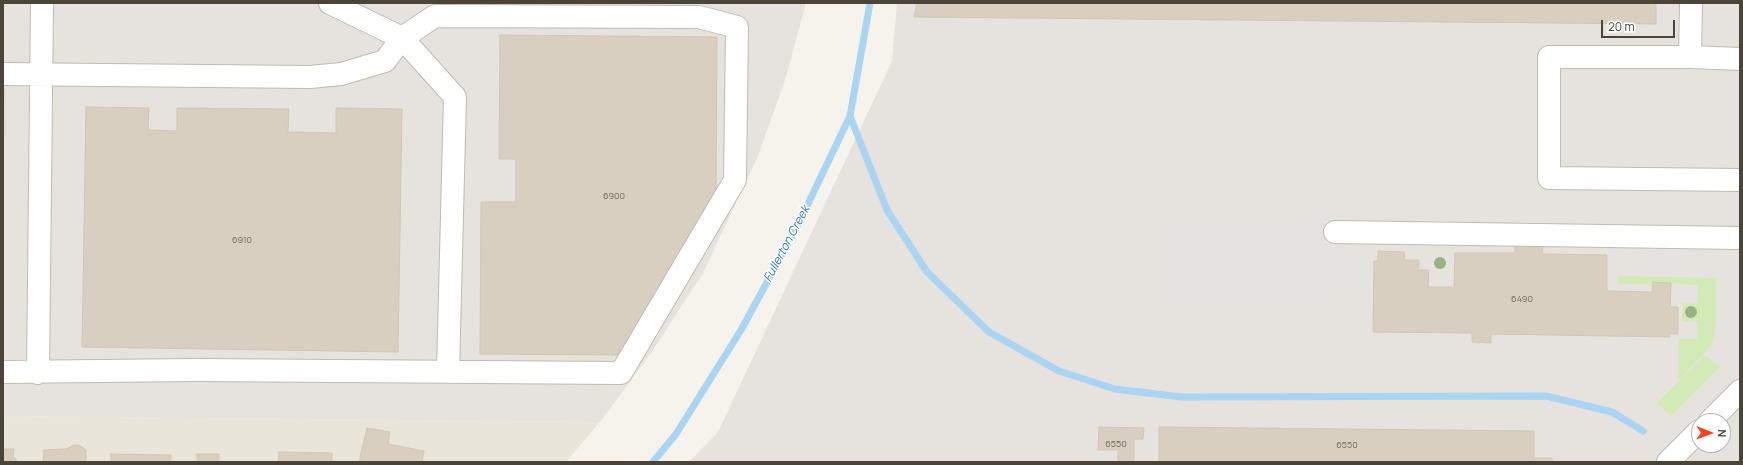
<!DOCTYPE html>
<html>
<head>
<meta charset="utf-8">
<style>
	body { margin:0 }
	#map { position:relative; width:1743px; height:465px; overflow:hidden; background:#f6f3ec; font-family:Manrope,sans-serif }
	canvas { display:block }
	.frame { position:absolute; inset:0; border:4px solid #4b4439; pointer-events:none }
	.north { position:absolute; left:1691px; top:413px; width:40px; height:40px; box-sizing:border-box; background:#fff; border:1px solid #b7b4b0; border-radius:50%; rotate:91deg; font-size:11px; font-weight:700; line-height:16px; text-align:center; color:#4b4439 }
	.north::after { content:''; display:block; margin:auto; width:14px; height:18px; background:#fc3f1d; clip-path:polygon(50% 0,100% 100%,50% 72%,0 100%) }
	.scale { position:absolute; left:1601px; top:20px; width:74px; height:18px; box-sizing:border-box; border:2px solid #4b4439; border-top:0; padding-left:5px; font-size:12px; line-height:14px; white-space:nowrap; color:#4b4439; -webkit-text-stroke:3px #fff; paint-order:stroke }
</style>
</head>
<body>
<div id="map">
<canvas width="1743" height="465"></canvas>
<div class="frame"></div>
<div class="north">N</div>
<div class="scale">20 m</div>
</div>
<script>
const ctx = document.querySelector('canvas').getContext('2d');
ctx.lineJoin = 'round';
function fill(path, color) { ctx.fillStyle = color; ctx.fill(path, 'evenodd'); }
const shape = rows => new Path2D(rows.map(r => 'M' + r).join(''));
function trace(path, color, width, dash) { ctx.strokeStyle = color; ctx.lineWidth = width; ctx.lineCap = dash ? 'butt' : 'round'; ctx.setLineDash(dash || []); ctx.stroke(path); }
function drawText(font, color, halo, rows, align = 'center') {
  ctx.font = font + ' Manrope,sans-serif'; ctx.lineWidth = 3; ctx.setLineDash([]); ctx.textBaseline = 'middle'; ctx.strokeStyle = halo; ctx.fillStyle = color; for (const [text, x, y, turn = 0] of rows) {
    ctx.save(); ctx.translate(x, y); ctx.rotate((+turn || 0) * Math.PI / 180); ctx.textAlign = isNaN(turn) ? turn : align; if (halo) ctx.strokeText(text, 0, 0); ctx.fillText(text, 0, 0); ctx.restore();
  }
}
fill(shape([
	[3,416,600,422,566,462,3,462]
]), '#eae5da');
fill(shape([
	[3,3,806,3,786,77,758,156,703,273,651,353,600,422,3,416],
	[897,3,1740,3,1740,462,689,462,718,432,892,61],
	[1699,421,1723,421,1723,445,1699,445]
]), '#e6e2dd');
fill(shape([
	[1618,276,1716,278,1716,322,1713,342,1704,354,1678,381,1679,339,1697,339,1698,322,1682,321,1683,303,1697,304,1698,285,1653,282,1653,284,1617,284],
	[1705,355,1720,367,1671,416,1657,403]
]), '#d2eab5');
fill(shape([
	[1163,216,1346,218,1346,253,1366,254,1366,293,1330,293,1329,311,1162,308],
	[1636,248,1685,249,1685,269,1636,269]
]), '#e5e3e0');
trace(shape([
	[850,116,887,210,927,272,989,332,1059,371,1115,389,1181,397,1546,396,1612,412,1643,431],
	[653,462,676,434,741,330,796,229,850,116,870,3]
]), '#a9d4f2', 7);
const building = shape([
	[917,3,1656,3,1656,24,914,17,917,3],
	[500,35,717,37,716,190,618,355,480,354,481,202,516,202,516,159,499,159,500,35],
	[3,87,4,87,3,199,3,87],
	[86,107,149,108,148,130,177,131,177,108,289,109,288,132,336,133,336,108,402,109,398,352,82,347,86,107],
	[1515,244,1543,244,1542,254,1607,255,1607,291,1652,292,1653,282,1671,283,1670,307,1678,307,1678,334,1670,334,1670,337,1491,334,1491,343,1472,342,1472,333,1373,332,1374,261,1378,261,1378,251,1404,252,1405,260,1419,260,1419,270,1429,270,1428,287,1454,287,1455,253,1515,253,1515,244],
	[1099,427,1144,428,1143,439,1134,439,1134,462,1118,462,1118,450,1098,450,1099,427],
	[1159,427,1534,431,1534,458,1552,458,1552,462,1159,462,1159,427],
	[367,428,390,432,388,444,424,451,422,462,359,462,367,428],
	[74,445,79,445,86,450,86,462,43,462,44,450,66,449,74,445],
	[3,449,14,449,13,458,16,458,16,462,3,462,3,449],
	[279,452,332,453,332,462,278,462,279,452],
	[111,454,171,455,171,462,111,462,111,454],
	[197,454,219,454,219,462,197,462,197,454]
]);
fill(building, '#d8cfc1');
trace(building, '#d3c7b4', 1);
const minor = shape([
	[330,3,402,38,455,97,448,372],
	[1691,3,1690,57,1549,57,1549,178,1740,180],
	[1690,57,1740,59],
	[3,74,310,77,341,74,385,61,402,38,435,16,699,17,737,27,735,180,621,373,195,370,3,372],
	[1335,232,1740,238],
	[38,373,42,3],
	[1710,421,1740,391],
	[1668,462,1699,431]
]);
trace(minor, '#c2bbae', 24);
trace(minor, '#fff', 22);
ctx.fillStyle = '#97b381';
for (const [x, y] of [
	[1440,263],
	[1691,312]
]) { ctx.beginPath(); ctx.arc(x, y, 6, 0, 2 * Math.PI); ctx.fill(); }
drawText('9px', '#6e675b', null, [
	["6900",614,196],
	["6910",242,240],
	["6490",1522,299],
	["6550",1116,444],
	["6550",1347,445]
]);
drawText('italic 12px', '#2e7ab2', '#fff', [
	["Fullerton Creek",787,244,-62]
]);
</script>
</body>
</html>
